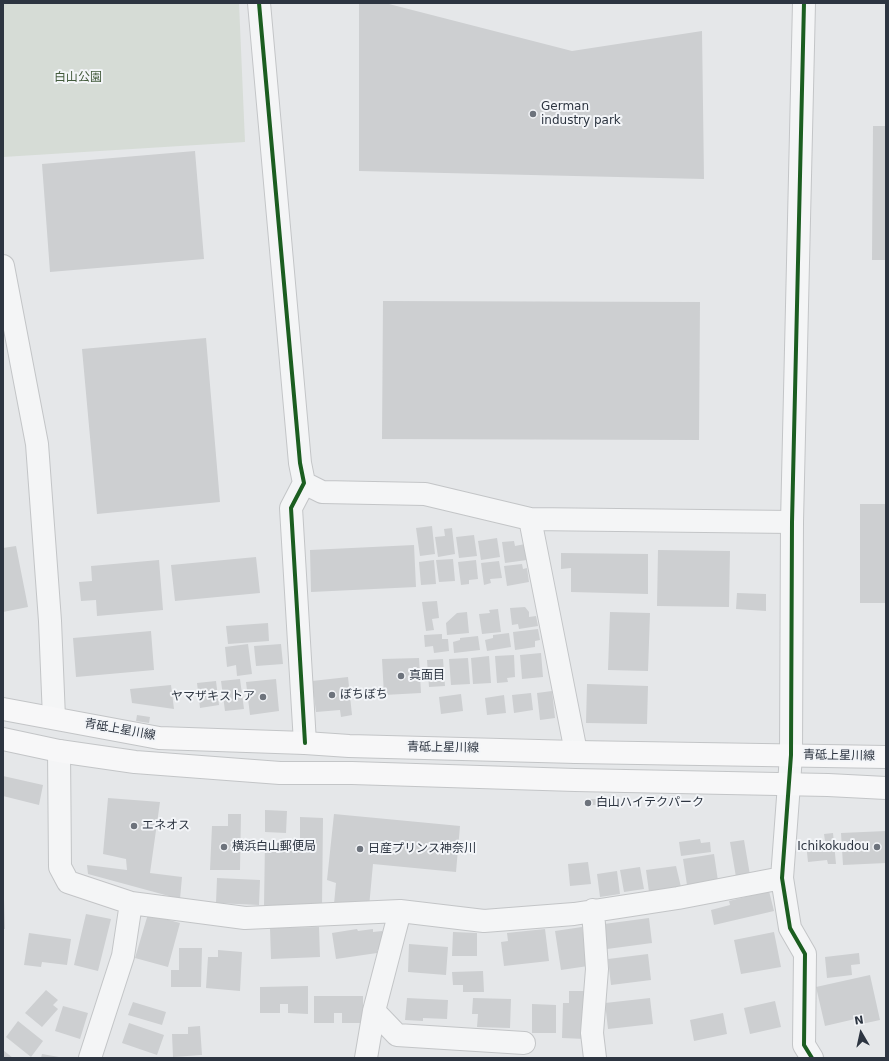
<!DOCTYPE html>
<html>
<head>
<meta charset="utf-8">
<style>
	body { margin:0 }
	#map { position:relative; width:889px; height:1061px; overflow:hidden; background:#e5e7e9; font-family:"DejaVu Sans",sans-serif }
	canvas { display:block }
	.frame { position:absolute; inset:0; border:4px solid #2d3541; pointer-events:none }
	.north { position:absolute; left:841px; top:1013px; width:40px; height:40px; -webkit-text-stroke:3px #f3f5f8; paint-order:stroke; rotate:351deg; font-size:11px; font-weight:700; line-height:16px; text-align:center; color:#2d3541 }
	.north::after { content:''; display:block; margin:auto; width:14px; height:18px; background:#2d3541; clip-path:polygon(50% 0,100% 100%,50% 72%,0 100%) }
</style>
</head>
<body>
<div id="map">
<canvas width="889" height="1061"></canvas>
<div class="frame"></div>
<div class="north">N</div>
</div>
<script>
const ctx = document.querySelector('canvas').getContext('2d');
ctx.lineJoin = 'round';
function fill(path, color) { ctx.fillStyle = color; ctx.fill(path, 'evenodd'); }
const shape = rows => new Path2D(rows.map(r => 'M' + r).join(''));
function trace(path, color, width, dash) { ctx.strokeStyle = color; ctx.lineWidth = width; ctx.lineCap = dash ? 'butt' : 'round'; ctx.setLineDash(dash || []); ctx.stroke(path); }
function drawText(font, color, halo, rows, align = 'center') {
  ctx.font = font + ' "DejaVu Sans","Noto Sans JP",sans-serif'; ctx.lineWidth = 4; ctx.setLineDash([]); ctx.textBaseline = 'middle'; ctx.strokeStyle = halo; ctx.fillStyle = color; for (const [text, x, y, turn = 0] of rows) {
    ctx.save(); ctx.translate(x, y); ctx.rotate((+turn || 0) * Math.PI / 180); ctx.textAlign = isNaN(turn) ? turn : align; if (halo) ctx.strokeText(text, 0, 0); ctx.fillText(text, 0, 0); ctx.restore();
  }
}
fill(shape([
	[3,3,239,3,245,142,3,157]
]), '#d6dcd6');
fill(shape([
	[359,3,385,3,572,51,702,31,704,179,359,171],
	[873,126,886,126,886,260,872,260],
	[195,151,204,259,50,272,42,164],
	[383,301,700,302,699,440,382,439],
	[206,338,220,502,97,514,82,349],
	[860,504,886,504,886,603,860,603],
	[432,526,435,554,420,556,416,528],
	[452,528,455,554,438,557,435,537,445,536,444,529],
	[474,535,477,556,459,558,456,537],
	[497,538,500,557,481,560,478,541],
	[514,541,515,546,525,544,527,560,505,563,502,542],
	[414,545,416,587,311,592,310,550],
	[16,546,28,607,3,612,3,548],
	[658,550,730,551,729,607,657,606],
	[561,553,648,554,648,594,571,592,571,568,561,569],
	[256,557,260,593,175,601,171,565],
	[453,559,455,581,439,582,436,560],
	[159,560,163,610,97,616,96,600,81,601,79,582,92,581,91,566],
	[434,560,436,584,421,585,419,562],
	[476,560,478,579,469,580,469,584,461,585,458,562],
	[499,561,502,578,490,579,491,583,484,585,481,563],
	[522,564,523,569,527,568,529,582,507,586,504,566],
	[737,593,766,594,766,611,736,609],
	[437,601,439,618,432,619,434,630,426,631,422,602],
	[525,607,529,612,529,617,536,616,538,626,519,629,518,624,512,625,510,608],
	[498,609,501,632,482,634,479,614,490,613,489,610],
	[467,612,469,633,447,635,446,623,457,613],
	[610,612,650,613,648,671,608,670],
	[268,623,269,641,228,644,226,626],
	[538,629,540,640,535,641,535,647,515,650,513,632],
	[151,631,154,670,76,677,73,638],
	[509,633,511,647,487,651,485,640,493,638,493,635],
	[442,634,442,639,448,639,449,651,434,653,433,646,425,647,424,635],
	[478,636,480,650,454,653,453,642,460,640,460,638],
	[248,644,252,674,237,676,236,665,227,667,225,647],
	[281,644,283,664,256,666,254,646],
	[541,653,543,677,522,679,520,655],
	[514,655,515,677,507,678,508,682,497,683,495,656],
	[489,656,491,683,473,684,471,658],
	[419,658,421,693,384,695,382,659],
	[468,658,470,684,451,685,449,659],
	[443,659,445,686,429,687,427,660],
	[348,677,352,715,341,717,340,710,316,712,312,681],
	[240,679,244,709,225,711,221,681],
	[276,679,279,711,250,715,246,682],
	[216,681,219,705,200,708,197,683],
	[587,684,648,686,647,724,586,723],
	[171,685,174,709,132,703,130,689],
	[552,691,555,718,540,720,537,693],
	[531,693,533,710,514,713,512,695],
	[461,694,463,711,441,714,439,697],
	[504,695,506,713,487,715,485,698],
	[137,715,150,717,149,723,136,721],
	[3,776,43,785,39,805,3,796],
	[108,798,160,802,150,873,182,877,180,899,88,874,87,865,127,870,126,859,103,854],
	[586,799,599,799,599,805,586,805],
	[265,810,287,811,286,833,265,832],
	[228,814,241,814,240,870,210,870,212,826,228,826],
	[334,814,460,826,456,872,373,864,369,907,334,904,336,883,327,880],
	[300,817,323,818,322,907,264,906,265,842,300,842],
	[886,831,886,863,843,865,841,833],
	[833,833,836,864,828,864,827,860,808,862,806,843,825,841,824,834],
	[700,839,701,843,710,842,711,852,681,856,679,842],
	[744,840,750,875,736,877,730,842],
	[714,854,718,881,687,885,683,859],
	[588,862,591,884,570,886,568,864],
	[676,866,681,887,649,892,646,870],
	[640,867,644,889,624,892,620,870],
	[617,871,620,894,600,897,597,874],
	[217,878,260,880,259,905,216,903],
	[769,891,774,911,714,925,711,910,730,905,729,901],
	[3,899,4,899,5,929,3,929],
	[86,914,111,919,98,971,74,965],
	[148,914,180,923,168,967,135,958],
	[649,918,652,943,607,949,604,924],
	[319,927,320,957,271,959,270,928],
	[582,927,588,966,561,970,555,931],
	[357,929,358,931,373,929,373,932,382,931,385,948,377,950,377,953,336,959,332,933],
	[545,929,549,961,504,966,501,942,508,941,507,933],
	[453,932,477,933,477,956,452,956],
	[774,932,781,967,741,974,734,940],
	[29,933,71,939,67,965,42,962,41,967,24,965],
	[409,944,448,947,446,975,408,972],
	[179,948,202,948,201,987,171,987,171,970,179,970],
	[218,950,242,952,240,991,206,988,208,957,218,957],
	[859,953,860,964,851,965,852,975,827,978,825,957],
	[648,954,651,980,611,985,608,959],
	[483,971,484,992,463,992,463,985,453,985,452,972],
	[870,975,880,1020,857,1025,855,1019,825,1026,816,987],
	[308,986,308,1014,288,1013,288,1004,280,1004,280,1013,260,1013,260,987],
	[46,990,58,1000,53,1005,58,1009,42,1027,25,1013],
	[569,991,587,991,585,1039,562,1038,563,1003,569,1003],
	[314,996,363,996,363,1023,342,1023,342,1013,334,1013,334,1023,314,1023],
	[407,998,448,1000,447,1019,423,1018,423,1021,405,1020],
	[473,998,511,999,510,1028,477,1027,478,1014,472,1014],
	[650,998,653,1024,608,1029,605,1003],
	[775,1001,781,1027,750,1034,744,1008],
	[133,1002,166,1012,162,1025,128,1015],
	[532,1004,556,1005,556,1033,532,1033],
	[63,1006,88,1013,80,1039,55,1031],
	[723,1013,727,1034,694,1041,690,1020],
	[18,1021,43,1041,31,1057,6,1037],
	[129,1023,164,1035,157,1055,122,1043],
	[200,1026,202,1055,173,1057,172,1034,188,1034,188,1027],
	[3,1050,13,1058,3,1058],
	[42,1054,59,1057,59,1058,41,1058]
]), '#cdcfd1');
const minor = shape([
	[259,3,300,463,304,483,291,508,305,743],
	[3,266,37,444,50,621,54,718],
	[304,483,322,492,425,494,530,519,792,522],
	[530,519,576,752],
	[59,751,60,867,68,882,131,903,123,956,90,1058],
	[789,784,782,878,790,928,805,954,804,1045,812,1058],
	[131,903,245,918,400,911,484,921,574,914,678,898,782,878],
	[593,910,597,969,592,1033,595,1058],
	[374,1011,397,1035,524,1043],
	[366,1058,374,1011,400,911]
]);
const tertiary = shape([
	[789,784,791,755,792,522,804,3]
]);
const secondary = shape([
	[3,709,159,738,305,743,349,746,576,752,886,757],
	[3,739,59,751,135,762,280,773,352,773,575,780,828,785,886,788]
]);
trace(minor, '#c3c5c7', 24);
trace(tertiary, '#c3c5c7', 24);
trace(secondary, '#c3c5c7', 24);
trace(minor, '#f4f5f6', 22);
trace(tertiary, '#f4f5f6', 22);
trace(secondary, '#f7f7f8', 22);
trace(shape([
	[259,3,300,463,304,483,291,508,305,743],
	[804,3,792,522,791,755,782,878,790,928,805,954,804,1045,812,1058]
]), '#1b5e20', 4);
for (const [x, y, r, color] of [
	[533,114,4,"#6d737c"],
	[401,676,4,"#6d737c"],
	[332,695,4,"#6d737c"],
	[263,697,4,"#6d737c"],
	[588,803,4,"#6d737c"],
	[134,826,4,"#6d737c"],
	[224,847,4,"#6d737c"],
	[877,847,4,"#6d737c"],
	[360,849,4,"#6d737c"]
]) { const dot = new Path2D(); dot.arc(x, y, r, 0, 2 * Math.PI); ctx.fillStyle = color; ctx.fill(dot); trace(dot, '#f3f5f8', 1.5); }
drawText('12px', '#435b3c', '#f3f5f8', [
	["白山公園",78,78]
]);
drawText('12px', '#2d3541', '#f3f5f8', [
	["German",541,107],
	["industry park",541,121],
	["真面目",409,676],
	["ぼちぼち",340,695],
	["ヤマザキストア",255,697,"right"],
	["白山ハイテクパーク",596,803],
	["エネオス",142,826],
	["横浜白山郵便局",232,847],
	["Ichikokudou",869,847,"right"],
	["日産プリンス神奈川",368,849]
], 'left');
drawText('12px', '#2d3541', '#f3f5f8', [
	["青砥上星川線",120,730,10],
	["青砥上星川線",443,748,1],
	["青砥上星川線",839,756,1]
]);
</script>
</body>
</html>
